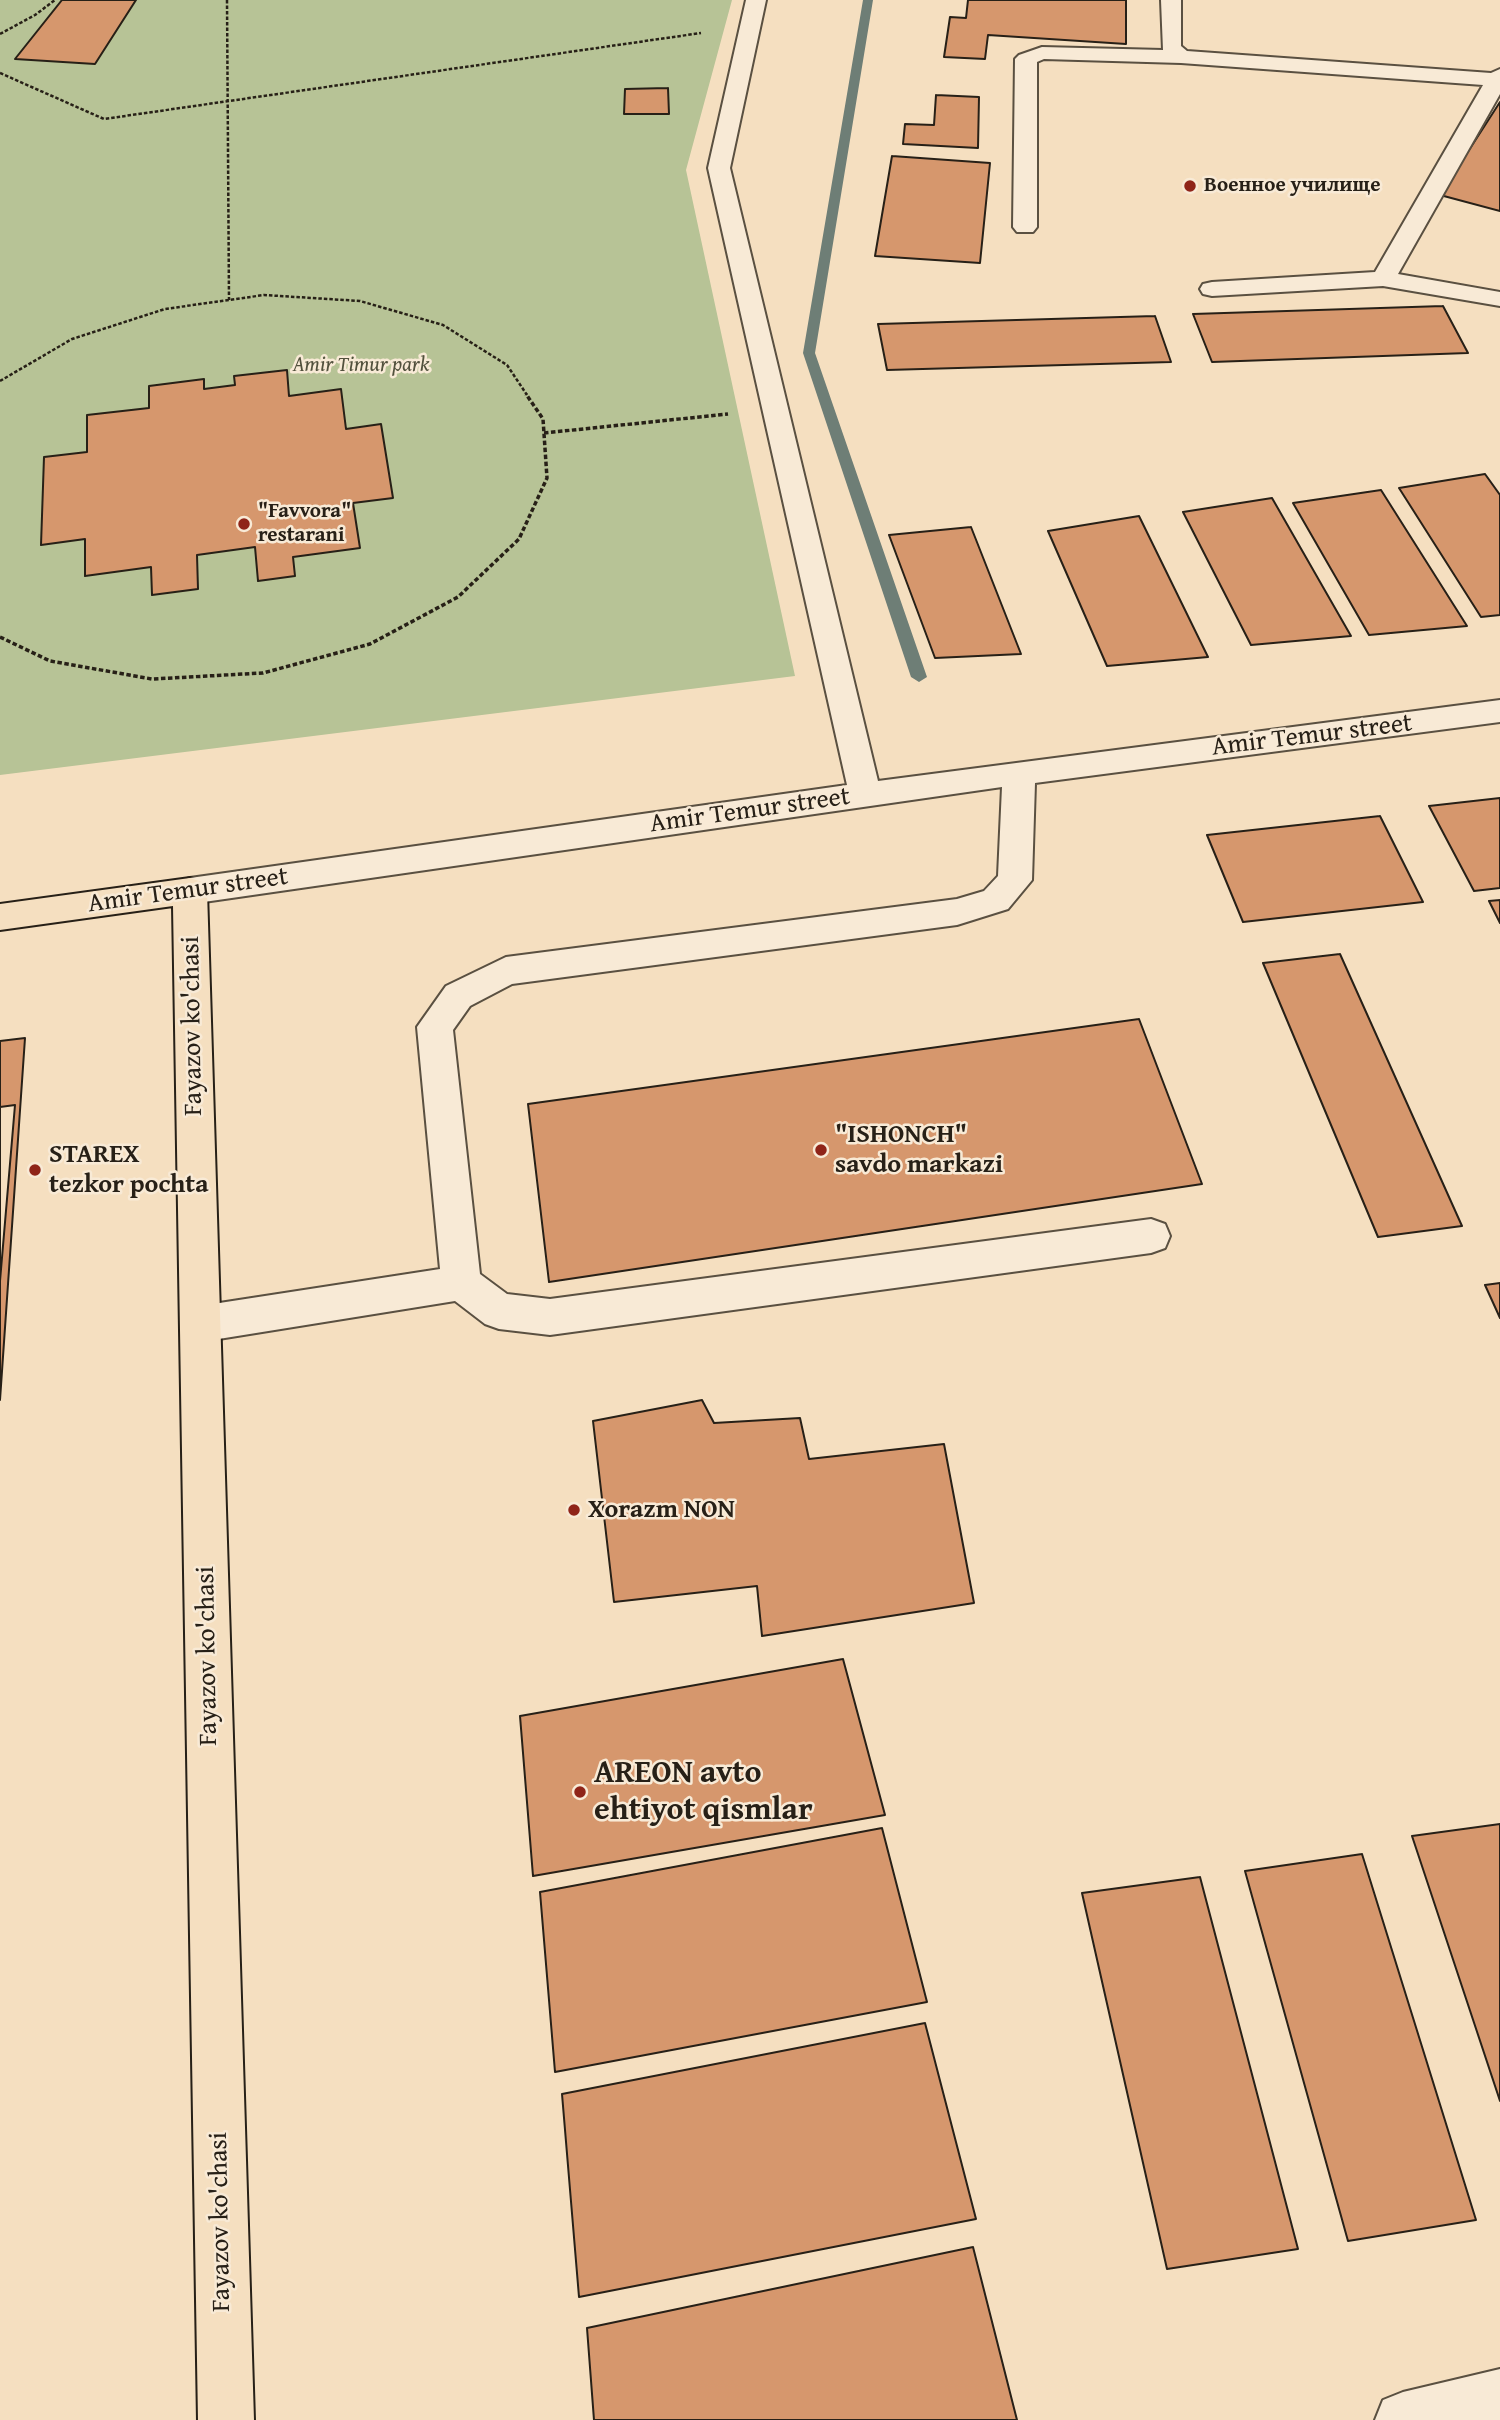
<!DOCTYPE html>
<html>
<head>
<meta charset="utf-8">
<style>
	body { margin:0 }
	canvas { display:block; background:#f5dfc0 }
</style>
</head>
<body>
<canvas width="1500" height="2420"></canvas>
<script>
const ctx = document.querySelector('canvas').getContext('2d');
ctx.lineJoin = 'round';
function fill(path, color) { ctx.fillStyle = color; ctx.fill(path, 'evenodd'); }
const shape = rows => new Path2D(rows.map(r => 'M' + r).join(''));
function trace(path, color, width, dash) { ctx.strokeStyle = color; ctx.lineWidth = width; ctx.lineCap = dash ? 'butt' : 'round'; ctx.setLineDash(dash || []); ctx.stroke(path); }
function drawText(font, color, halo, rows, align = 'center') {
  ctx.font = font + ' "Gentium Book Plus",serif'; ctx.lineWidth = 5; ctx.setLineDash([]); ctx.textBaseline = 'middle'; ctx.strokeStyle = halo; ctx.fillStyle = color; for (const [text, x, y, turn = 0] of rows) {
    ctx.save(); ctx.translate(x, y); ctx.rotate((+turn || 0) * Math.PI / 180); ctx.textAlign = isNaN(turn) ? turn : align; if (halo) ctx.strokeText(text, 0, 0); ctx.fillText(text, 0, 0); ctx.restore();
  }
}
fill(shape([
	[0,0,732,0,686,170,795,676,0,775]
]), '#b7c396');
fill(shape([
	[863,0,873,0,815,353,927,677,919,682,911,677,803,353,863,0]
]), '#6e7e76');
const building = shape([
	[62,0,136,0,95,64,15,59,62,0],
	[968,0,1126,0,1126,44,988,35,985,59,944,57,950,17,966,18,968,0],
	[668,88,669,114,624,114,625,89,668,88],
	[936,95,979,97,978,148,903,144,905,124,934,125,936,95],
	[1500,102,1500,211,1440,195,1500,102],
	[892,156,990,163,980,263,875,256,892,156],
	[1443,306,1468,353,1212,362,1193,314,1443,306],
	[1155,316,1171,362,887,370,878,324,1155,316],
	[287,370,289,396,341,389,346,429,381,424,393,498,353,503,360,548,293,557,295,576,258,581,255,547,197,555,198,589,152,595,151,567,85,576,85,539,41,545,44,457,87,452,87,415,149,408,149,386,204,379,204,389,235,385,234,376,287,370],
	[1485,474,1500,495,1500,615,1481,617,1399,488,1485,474],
	[1381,490,1467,626,1369,635,1293,503,1381,490],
	[1272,498,1351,636,1251,645,1183,512,1272,498],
	[1139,516,1208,657,1107,666,1048,531,1139,516],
	[971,527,1021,654,935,658,889,535,971,527],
	[1500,798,1500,888,1474,891,1429,806,1500,798],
	[1380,816,1423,902,1243,922,1207,835,1380,816],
	[1500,900,1500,923,1489,901,1500,900],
	[1340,954,1462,1226,1378,1237,1263,963,1340,954],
	[1139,1019,1202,1184,549,1282,528,1104,1139,1019],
	[25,1038,0,1400,0,1041,25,1038],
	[15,1105,0,1281,0,1107,15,1105],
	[1500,1283,1500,1318,1485,1285,1500,1283],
	[702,1400,714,1423,800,1418,809,1459,944,1444,974,1603,762,1636,757,1586,614,1602,593,1421,702,1400],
	[843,1659,885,1815,533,1876,520,1716,843,1659],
	[1500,1824,1500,2101,1412,1836,1500,1824],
	[882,1828,927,2002,555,2072,540,1892,882,1828],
	[1362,1854,1476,2220,1348,2241,1245,1871,1362,1854],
	[1200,1877,1298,2249,1167,2269,1082,1893,1200,1877],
	[925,2023,976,2219,579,2297,562,2094,925,2023],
	[973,2247,1017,2420,594,2420,587,2328,973,2247]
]);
fill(building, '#d6976d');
trace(building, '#272017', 2);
const minor = shape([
	[746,0,766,0,730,168,878,781,1500,700,1500,722,1035,783,1032,880,1008,909,957,925,512,984,470,1006,453,1030,480,1274,507,1294,550,1299,1151,1219,1165,1224,1170,1236,1165,1248,1151,1253,550,1335,499,1329,485,1324,455,1301,200,1342,186,1337,180,1324,186,1311,200,1306,440,1269,417,1027,446,986,506,957,957,899,984,891,998,876,1002,787,190,904,178,900,173,891,178,882,190,878,847,785,708,168,746,0],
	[1161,0,1181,0,1181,46,1187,51,1491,73,1500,69,1500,94,1398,274,1500,292,1500,306,1383,286,1212,296,1203,294,1200,289,1203,284,1212,282,1375,272,1483,85,1181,63,1044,59,1037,62,1037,227,1033,232,1017,232,1013,227,1015,59,1019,55,1042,47,1163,50,1161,0],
	[1500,2369,1500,2420,1375,2420,1383,2400,1403,2392,1500,2369]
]);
const major = shape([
	[190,878,202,882,207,891,254,2420,198,2420,173,906,0,930,0,904,190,878]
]);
trace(minor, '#5a5041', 4);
trace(major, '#272017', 4);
trace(shape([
	[227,0,229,300],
	[0,34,35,15,55,0],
	[0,73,104,119,701,33],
	[0,381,72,339,165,309,264,295,360,301,443,325,507,365,527,395]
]), '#272017', 2.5, [3.5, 2]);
trace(shape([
	[544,433,728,414],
	[0,637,50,661,152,679,263,673,370,644,458,597,519,539,547,478,543,419,526,394]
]), '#272017', 3.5, [4.5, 2.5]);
fill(minor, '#f8ead6');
fill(major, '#f5dfc0');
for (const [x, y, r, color] of [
	[1190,186,7,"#8f2418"],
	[244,524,7,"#8f2418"],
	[821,1150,7,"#8f2418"],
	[35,1170,7,"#8f2418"],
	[574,1510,7,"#8f2418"],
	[580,1792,7,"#8f2418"]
]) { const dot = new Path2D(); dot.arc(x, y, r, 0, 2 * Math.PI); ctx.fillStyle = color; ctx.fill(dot); trace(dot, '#f8ead6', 2.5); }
drawText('bold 21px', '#272017', '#f8ead6', [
	["Военное училище",1204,186],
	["\"Favvora\"",258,512],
	["restarani",258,536]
], 'left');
drawText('italic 21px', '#52513d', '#f8ead6', [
	["Amir Timur park",361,366]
]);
drawText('26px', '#272017', '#f8ead6', [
	["Amir Temur street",1312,736,-7],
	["Amir Temur street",750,811,-8],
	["Amir Temur street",188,891,-8],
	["Fayazov ko'chasi",193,1026,-91],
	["Fayazov ko'chasi",208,1656,-91],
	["Fayazov ko'chasi",221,2222,-91]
]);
drawText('bold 26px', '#272017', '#f8ead6', [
	["\"ISHONCH\"",835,1135],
	["savdo markazi",835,1165],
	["STAREX",49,1155],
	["tezkor pochta",49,1185],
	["Xorazm NON",588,1510]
], 'left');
drawText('bold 32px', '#272017', '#f8ead6', [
	["AREON avto",594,1774],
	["ehtiyot qismlar",594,1811]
], 'left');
</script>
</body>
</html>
